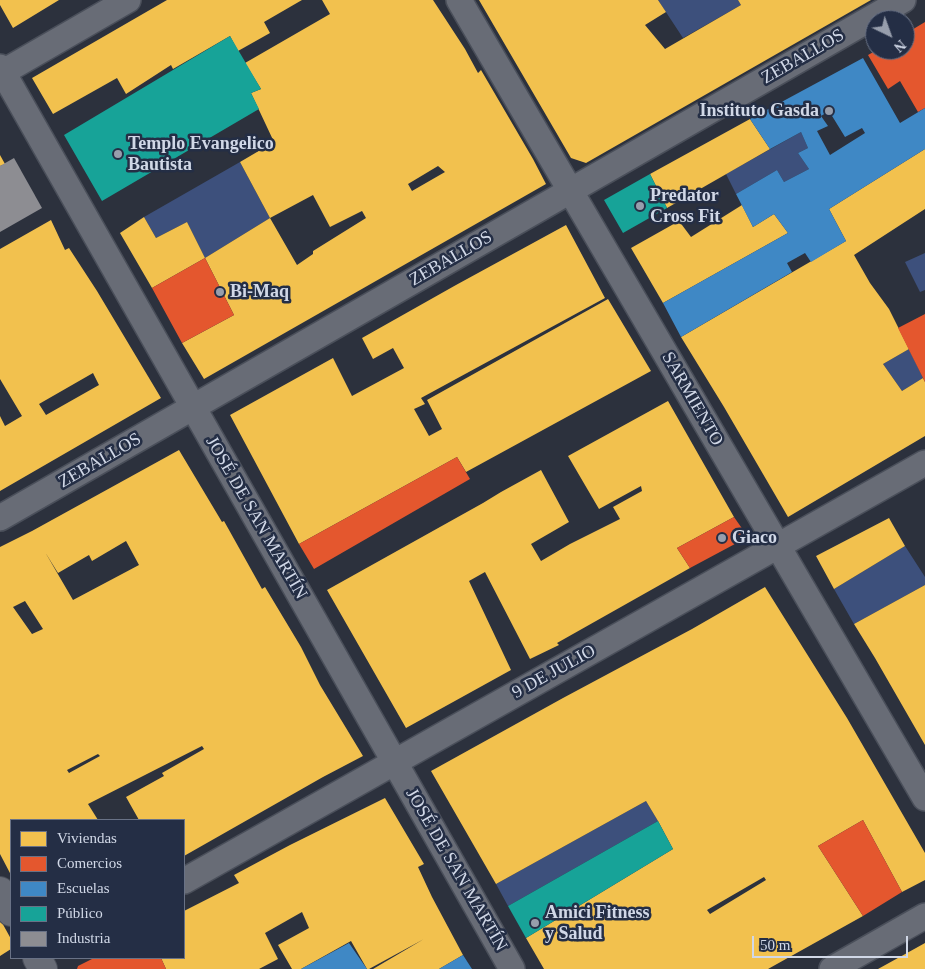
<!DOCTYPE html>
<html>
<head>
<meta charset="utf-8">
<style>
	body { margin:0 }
	#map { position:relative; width:925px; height:969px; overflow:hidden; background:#2c313d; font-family:Georgia,serif }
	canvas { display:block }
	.legend { position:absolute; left:10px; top:819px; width:175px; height:140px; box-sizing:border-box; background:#242e45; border:1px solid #697286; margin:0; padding:6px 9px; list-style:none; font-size:15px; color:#d1d8e7 }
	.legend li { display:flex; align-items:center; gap:10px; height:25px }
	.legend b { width:25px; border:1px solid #697286 }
	.north { position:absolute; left:865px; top:10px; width:50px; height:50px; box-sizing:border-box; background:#242e45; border:1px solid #697286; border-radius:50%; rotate:138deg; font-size:14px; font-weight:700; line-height:20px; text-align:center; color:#d1d8e7 }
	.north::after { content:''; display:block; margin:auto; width:18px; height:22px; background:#979eac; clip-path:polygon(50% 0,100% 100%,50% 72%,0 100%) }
	.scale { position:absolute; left:752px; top:936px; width:156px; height:22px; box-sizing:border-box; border:2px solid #d1d8e7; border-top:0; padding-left:6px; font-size:15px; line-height:18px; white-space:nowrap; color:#d1d8e7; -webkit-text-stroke:4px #242e45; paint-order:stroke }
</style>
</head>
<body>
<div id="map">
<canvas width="925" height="969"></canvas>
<ul class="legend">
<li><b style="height:14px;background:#f2c14e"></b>Viviendas</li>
<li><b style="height:14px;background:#e4572e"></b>Comercios</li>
<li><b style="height:14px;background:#3f88c5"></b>Escuelas</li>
<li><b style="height:14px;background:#17a398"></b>Público</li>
<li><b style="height:14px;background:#8d8d92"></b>Industria</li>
</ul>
<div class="north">N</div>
<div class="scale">50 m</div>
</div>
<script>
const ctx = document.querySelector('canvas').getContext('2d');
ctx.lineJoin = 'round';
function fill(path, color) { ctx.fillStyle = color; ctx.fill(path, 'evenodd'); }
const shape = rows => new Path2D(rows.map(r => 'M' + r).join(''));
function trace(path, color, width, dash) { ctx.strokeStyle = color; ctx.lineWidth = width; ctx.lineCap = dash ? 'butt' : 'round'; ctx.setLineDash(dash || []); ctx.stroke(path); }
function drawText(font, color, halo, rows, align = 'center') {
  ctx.font = font + ' Georgia,serif'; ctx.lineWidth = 5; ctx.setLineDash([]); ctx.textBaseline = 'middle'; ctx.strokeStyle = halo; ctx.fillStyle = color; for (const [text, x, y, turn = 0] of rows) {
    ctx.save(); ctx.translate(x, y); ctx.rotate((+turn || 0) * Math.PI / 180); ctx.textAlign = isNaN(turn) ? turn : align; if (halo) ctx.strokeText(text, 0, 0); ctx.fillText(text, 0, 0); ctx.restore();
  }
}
fill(shape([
	[658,0,738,0,741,5,683,38],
	[801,132,808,148,798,153,809,169,784,182,777,170,736,194,726,174],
	[240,162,270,218,205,258,187,222,156,238,144,217],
	[925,253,925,290,920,292,905,262],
	[909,349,923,378,902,391,883,364],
	[905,546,925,577,925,585,854,624,834,589],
	[646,801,658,821,508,906,496,884]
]), '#3d507c');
fill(shape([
	[0,0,59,0,13,28,0,5],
	[167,0,302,0,264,22,270,33,238,51,230,36,173,69,171,65,126,94,117,78,53,114,32,78],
	[322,0,433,0,465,49,478,73,481,70,533,159,546,184,204,379,182,343,234,315,205,258,152,288,120,233,144,217,156,238,187,222,205,258,270,218,240,162,274,142,251,93,261,89,245,63,330,14],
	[438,166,445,172,412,191,408,184],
	[313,195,330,227,362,211,366,218,313,251,313,254,297,265,270,218],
	[479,0,658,0,666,12,645,25,665,49,741,5,738,0,871,0,586,163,571,158],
	[750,119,770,149,667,208,650,174],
	[925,149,925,209,854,255,870,283,889,309,909,349,883,364,902,391,923,378,925,382,925,436,788,517,724,407,681,337,846,241,829,209],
	[0,155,5,164,0,166],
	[742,205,753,227,774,214,788,233,663,303,631,248,679,221,691,237],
	[51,220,65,250,69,248,97,291,161,398,0,491,0,416,5,426,22,416,0,379,0,249],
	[93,373,99,385,46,415,39,404],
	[566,225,605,298,421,398,425,404,414,409,429,436,442,429,427,400,608,299,651,371,466,472,457,457,299,544,230,415,333,358,352,396,404,368,393,348,373,359,362,338,456,285],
	[668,401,734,517,677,548,690,568,557,643,559,645,530,659,485,572,469,581,511,670,406,728,327,590,483,503,501,492,541,470,569,522,531,544,541,561,570,544,620,519,613,507,642,491,641,486,599,509,568,456],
	[179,450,222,522,224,521,262,589,265,587,301,647,320,685,363,756,323,777,184,856,184,820,139,820,126,797,164,776,162,773,204,749,202,746,88,804,98,820,11,820,11,875,0,854,0,547,32,531],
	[126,541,139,565,73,600,45,552,58,573,89,555,92,561],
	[25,601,43,629,32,634,13,607],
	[98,754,100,756,69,773,67,770],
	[889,518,905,546,834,589,816,556],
	[925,585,925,745,875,658,854,624],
	[765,587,847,718,925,853,925,880,902,892,863,820,818,846,863,916,768,969,544,969,526,938,673,849,658,821,646,801,496,884,431,771,563,698,692,629],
	[764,877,766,880,710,914,707,910],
	[385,798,424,864,418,867,432,897,463,955,439,969,373,969,424,939,369,969,367,969,351,941,301,969,292,969,278,945,309,928,302,912,265,933,278,959,259,969,166,969,161,958,184,958,184,911,239,883,234,875,290,845],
	[0,919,11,939,11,949,0,956],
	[925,943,925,969,878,969,907,953]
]), '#f2c14e');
fill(shape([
	[925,22,925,108,918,112,900,81,888,89,868,55,877,50,905,50,905,34],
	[205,258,234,315,182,343,152,288],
	[925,314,925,382,898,328],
	[457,457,470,479,314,569,299,544],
	[734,517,748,537,690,568,677,548],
	[863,820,902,892,863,916,818,846],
	[94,958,161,958,166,969,77,969,78,966]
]), '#e4572e');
fill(shape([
	[863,58,900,123,925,108,925,149,829,209,846,241,811,262,805,253,787,263,792,272,681,337,663,303,788,233,774,214,753,227,736,194,777,170,784,182,809,169,798,153,808,148,801,132,770,149,750,119],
	[829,111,845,137,862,128,865,133,830,155,817,131,828,126,821,116],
	[349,943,367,969,301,969],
	[463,955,472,969,439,969]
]), '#3f88c5');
fill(shape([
	[230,36,261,89,251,93,259,109,102,201,64,135],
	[650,174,667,208,623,233,604,200],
	[658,821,673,849,526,938,508,906]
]), '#17a398');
fill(shape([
	[14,158,42,208,0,232,0,166]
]), '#8d8d92');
const minor = shape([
	[459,0,925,798],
	[0,67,512,969],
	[0,74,128,0],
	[0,518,903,0],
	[184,881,925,463],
	[832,969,925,916]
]);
const secondary = shape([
	[0,891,11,912],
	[37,958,43,969]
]);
trace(minor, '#4a4f5a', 28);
trace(secondary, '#4a4f5a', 30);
trace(minor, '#686c76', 25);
trace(secondary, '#686c76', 28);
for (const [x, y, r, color] of [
	[829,111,5,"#979eac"],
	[118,154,5,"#979eac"],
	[640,206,5,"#979eac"],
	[220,292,5,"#979eac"],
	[722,538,5,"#979eac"],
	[535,923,5,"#979eac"]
]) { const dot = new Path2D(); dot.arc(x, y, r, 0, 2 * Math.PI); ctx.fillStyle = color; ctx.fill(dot); trace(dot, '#242e45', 2); }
drawText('18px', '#d1d8e7', '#242e45', [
	["ZEBALLOS",803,57,-30],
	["ZEBALLOS",451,259,-30],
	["SARMIENTO",692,399,60],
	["ZEBALLOS",100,461,-30],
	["JOSÉ DE SAN MARTÍN",256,518,60],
	["9 DE JULIO",554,672,-29],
	["JOSÉ DE SAN MARTÍN",456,870,60]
]);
drawText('bold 18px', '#d1d8e7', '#242e45', [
	["Instituto Gasda",819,111,"right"],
	["Templo Evangelico",128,144],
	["Bautista",128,165],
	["Predator",650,196],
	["Cross Fit",650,217],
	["Bi-Maq",230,292],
	["Giaco",732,538],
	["Amici Fitness",545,913],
	["y Salud",545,934]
], 'left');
</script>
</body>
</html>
